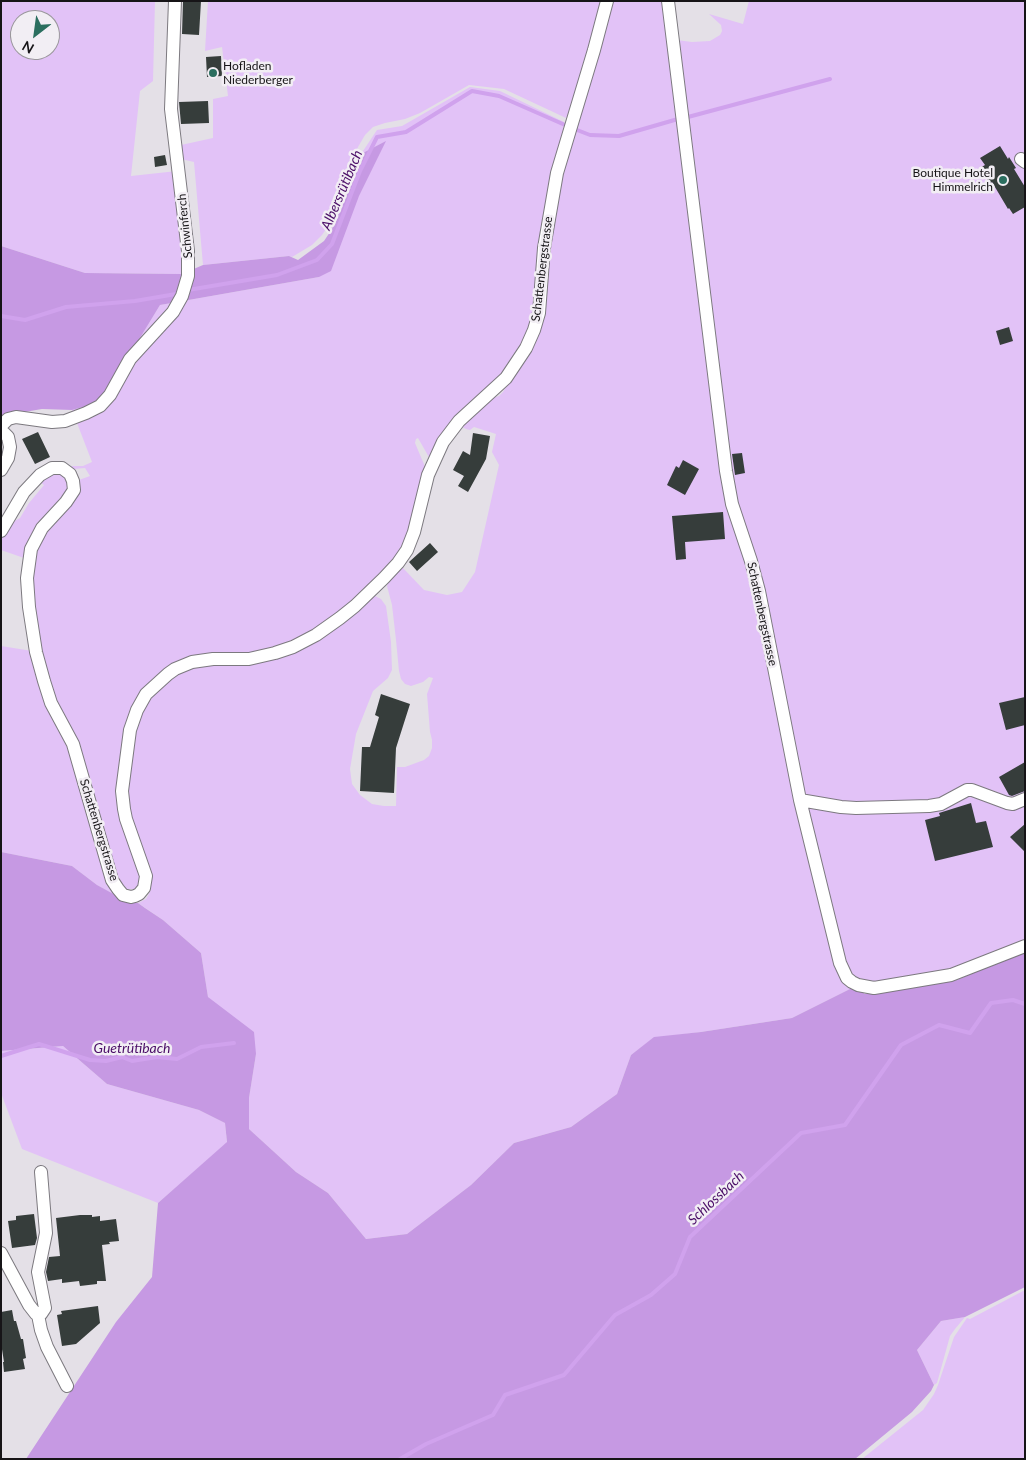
<!DOCTYPE html>
<html>
<head>
<meta charset="utf-8">
<style>
	body { margin:0 }
	#map { position:relative; width:1026px; height:1460px; overflow:hidden; background:#e4e0e7; font-family:Lato,sans-serif }
	canvas { display:block }
	.frame { position:absolute; inset:0; border:2px solid #161417; pointer-events:none }
	.north { position:absolute; left:10px; top:10px; width:50px; height:50px; box-sizing:border-box; background:#f2eef4; border:1px solid #9a979c; border-radius:50%; rotate:210deg; font-size:14px; font-weight:700; line-height:20px; text-align:center; color:#161417 }
	.north::after { content:''; display:block; margin:auto; width:18px; height:22px; background:#2b6e5f; clip-path:polygon(50% 0,100% 100%,50% 72%,0 100%) }
</style>
</head>
<body>
<div id="map">
<canvas width="1026" height="1460"></canvas>
<div class="frame"></div>
<div class="north">N</div>
</div>
<script>
const c = document.querySelector('canvas').getContext('2d');
c.lineJoin = 'round';
function paint(path, color) { c.fillStyle = color; c.fill(path, 'evenodd'); }
const toPath = rows => new Path2D(rows.map(r => 'M' + r).join(''));
function strokePath(path, color, width, dash) { c.strokeStyle = color; c.lineWidth = width; c.lineCap = dash ? 'butt' : 'round'; c.setLineDash(dash || []); c.stroke(path); }
function drawText(font, color, halo, rows, align = 'center') {
  c.font = font + ' Lato,sans-serif'; c.lineWidth = 5; c.setLineDash([]); c.textBaseline = 'middle'; c.strokeStyle = halo; c.fillStyle = color; for (const [text, x, y, turn = 0] of rows) {
    c.save(); c.translate(x, y); c.rotate((+turn || 0) * Math.PI / 180); c.textAlign = isNaN(turn) ? turn : align; if (halo) c.strokeText(text, 0, 0); c.fillText(text, 0, 0); c.restore();
  }
}
paint(toPath([
	[1,1,155,1,153,81,140,91,131,176,177,171,182,274,85,273,1,246],
	[20,20,50,20,50,50,20,50],
	[208,1,604,1,572,109,566,118,504,89,469,85,420,113,405,119,385,123,373,127,365,135,358,147,328,226,322,235,312,245,292,257,289,256,203,265,194,162,181,159,181,145,213,138,213,99,228,96,222,47,205,51],
	[610,1,665,1,669,39,692,42,710,41,720,35,722,31,721,25,709,14,743,24,749,1,1025,1,1025,941,963,967,854,987,792,1018,701,1032,654,1038,631,1055,617,1094,571,1127,514,1143,471,1185,407,1234,366,1239,328,1193,296,1172,249,1129,249,1098,256,1054,208,997,201,953,163,920,138,903,146,899,150,892,151,884,151,876,126,798,132,740,146,701,165,681,192,666,260,661,370,597,375,596,381,599,386,606,391,642,392,670,388,678,373,691,356,734,350,769,352,784,360,795,372,804,384,806,396,806,397,767,405,767,424,760,429,756,432,748,432,740,430,732,427,694,433,678,429,677,423,682,411,686,405,684,401,679,399,671,396,640,392,605,387,586,389,581,402,567,424,590,447,595,462,592,475,572,499,465,492,452,496,434,474,427,470,430,466,429,461,426,487,400,499,396,503,392,522,360,537,332,556,193],
	[470,87,500,91,564,122,535,316,511,365,430,459,418,438,416,439,415,443,426,469,404,546,380,577,317,630,266,652,208,655,144,691,119,787,140,880,139,886,135,889,126,889,121,885,48,686,32,603,33,565,40,538,79,483,79,480,90,476,85,468,74,469,71,466,83,466,92,462,72,410,101,401,160,305,319,277,385,142,361,154,377,130,402,126],
	[60,473,67,477,69,488,24,558,1,550,1,539,11,523,20,518,29,503,44,485,40,482,48,474],
	[1,646,32,651,67,739,116,896,97,885,72,866,1,852],
	[63,1046,107,1084,199,1110,225,1123,227,1143,158,1203,22,1149,1,1093,1,1051],
	[1025,1290,1025,1459,862,1459,923,1410,934,1394,938,1385,954,1337,967,1318,970,1319],
	[965,1317,955,1329,950,1336,937,1383,934,1385,917,1350,941,1321]
]), '#e2c2f7');
paint(toPath([
	[386,141,359,196,331,271,319,277,160,305,101,402,72,410,42,409,1,416,1,246,85,273,182,274,203,265,289,256,298,260,324,241,332,229,352,182,361,154],
	[1,852,72,866,97,885,128,902,138,903,145,908,163,920,201,953,208,997,254,1032,256,1054,249,1098,249,1129,296,1172,328,1193,366,1239,407,1234,471,1185,514,1143,571,1127,617,1094,631,1055,654,1037,701,1032,792,1018,854,987,865,994,924,983,957,980,1025,951,1025,1287,965,1317,941,1321,917,1350,934,1385,931,1391,912,1412,855,1459,26,1459,116,1322,152,1277,158,1203,227,1142,225,1123,199,1110,107,1084,63,1046,1,1051]
]), '#c699e3');
strokePath(toPath([
	[688,117,830,79],
	[577,130,590,135,619,136,678,119],
	[188,290,277,275,317,260,332,244,360,171,377,137,406,132,472,91,499,96,565,125],
	[1,316,25,320,66,307,135,301,176,294],
	[1,1056,39,1044,90,1060,106,1061,122,1057,132,1061,157,1057,177,1059,201,1047,234,1043],
	[400,1459,426,1444,493,1415,505,1395,564,1375,615,1315,651,1295,675,1274,690,1237,801,1133,845,1125,901,1045,939,1025,970,1033,991,1003,1013,1000,1025,1004]
]), '#d0a2ed', 4);
paint(toPath([
	[183,1,201,1,199,35,182,34],
	[221,56,222,76,207,77,206,57],
	[208,101,209,123,181,124,179,102],
	[1000,146,1008,159,1009,157,1016,168,1014,169,1025,187,1025,207,1013,214,1009,208,1008,209,992,182,990,184,980,168,985,165,980,158],
	[165,155,167,165,155,167,154,157],
	[1009,327,1013,341,1000,345,996,331],
	[38,432,50,457,35,464,22,439],
	[473,433,490,436,486,459,468,492,458,486,464,476,453,470,463,451,470,455],
	[742,453,745,473,735,475,732,454],
	[683,460,699,469,685,495,667,485,676,466,679,468],
	[723,512,725,539,685,542,686,559,676,560,672,516],
	[430,543,438,552,417,571,409,562],
	[381,694,410,704,396,748,394,793,360,791,362,747,370,747,379,717,375,715],
	[1025,697,1025,725,1006,730,999,703],
	[1025,762,1025,791,1012,796,1009,795,999,777],
	[971,803,976,823,986,821,993,847,935,861,925,820,940,816,939,813],
	[1025,824,1025,852,1010,837],
	[34,1214,37,1238,35,1245,12,1248,8,1221,16,1220,16,1216],
	[80,1215,92,1215,92,1217,100,1216,100,1221,116,1219,119,1241,109,1242,110,1244,102,1245,106,1281,97,1281,97,1284,80,1286,79,1281,62,1283,62,1279,48,1281,46,1272,49,1257,60,1256,56,1218],
	[98,1306,100,1323,76,1344,62,1346,57,1315,62,1314,61,1311],
	[12,1310,14,1321,16,1321,21,1339,23,1339,26,1358,23,1359,25,1369,4,1372,3,1362,4,1362,1,1343,1,1312]
]), '#363d3b');
const minor = toPath([
	[668,1,726,471,732,504,751,561,759,591,800,800,840,963,847,978,852,982,858,985,874,988,951,975,1025,946],
	[1021,159,1025,162],
	[1,426,8,419,16,417,52,422,65,421,86,413,100,406,110,395,130,359,173,312,182,296,188,276,188,251,171,109,175,1],
	[1,430,8,437,10,447,8,458,1,470],
	[1,531,24,492,40,475,52,468,62,468,70,474,73,481,74,490,66,502,42,528,31,549,27,578,29,607,36,652,44,681,51,703,73,744,112,880,118,889,123,895,131,897,135,896,139,894,144,888,146,876,126,819,124,809,122,791,130,730,137,710,146,694,168,674,175,669,192,662,213,659,249,659,275,653,293,647,316,635,340,618,355,606,384,578,398,563,407,550,414,532,428,475,443,442,459,421,506,378,526,348,534,330,539,313,544,248,557,173,594,50,607,1],
	[800,800,841,807,856,808,929,806,941,804,967,790,972,790,1007,803,1013,804,1025,799],
	[1,1253,29,1305,36,1314,41,1314,45,1308,38,1272,46,1233,41,1172],
	[38,1315,41,1330,47,1347,67,1386]
]);
strokePath(minor, '#7c797f', 14);
strokePath(minor, '#fff', 12);
for (const [x, y, r, color] of [
	[213,73,5,"#2b6e5f"],
	[1003,180,5,"#2b6e5f"]
]) { const dot = new Path2D(); dot.arc(x, y, r, 0, 2 * Math.PI); c.fillStyle = color; c.fill(dot); strokePath(dot, '#f2eef4', 2); }
drawText('12px', '#161417', '#f2eef4', [
	["Hofladen",223,66],
	["Niederberger",223,80],
	["Boutique Hotel",993,173,"right"],
	["Himmelrich",993,187,"right"]
], 'left');
drawText('12px', '#161417', '#f2eef4', [
	["Schwinferch",185,226,-96],
	["Schattenbergstrasse",542,269,-83],
	["Schattenbergstrasse",762,614,78],
	["Schattenbergstrasse",99,830,73]
]);
drawText('italic 14px', '#4a0d67', '#f2eef4', [
	["Albersrütibach",342,190,-67],
	["Guetrütibach",132,1048],
	["Schlossbach",716,1198,-43]
]);
</script>
</body>
</html>
